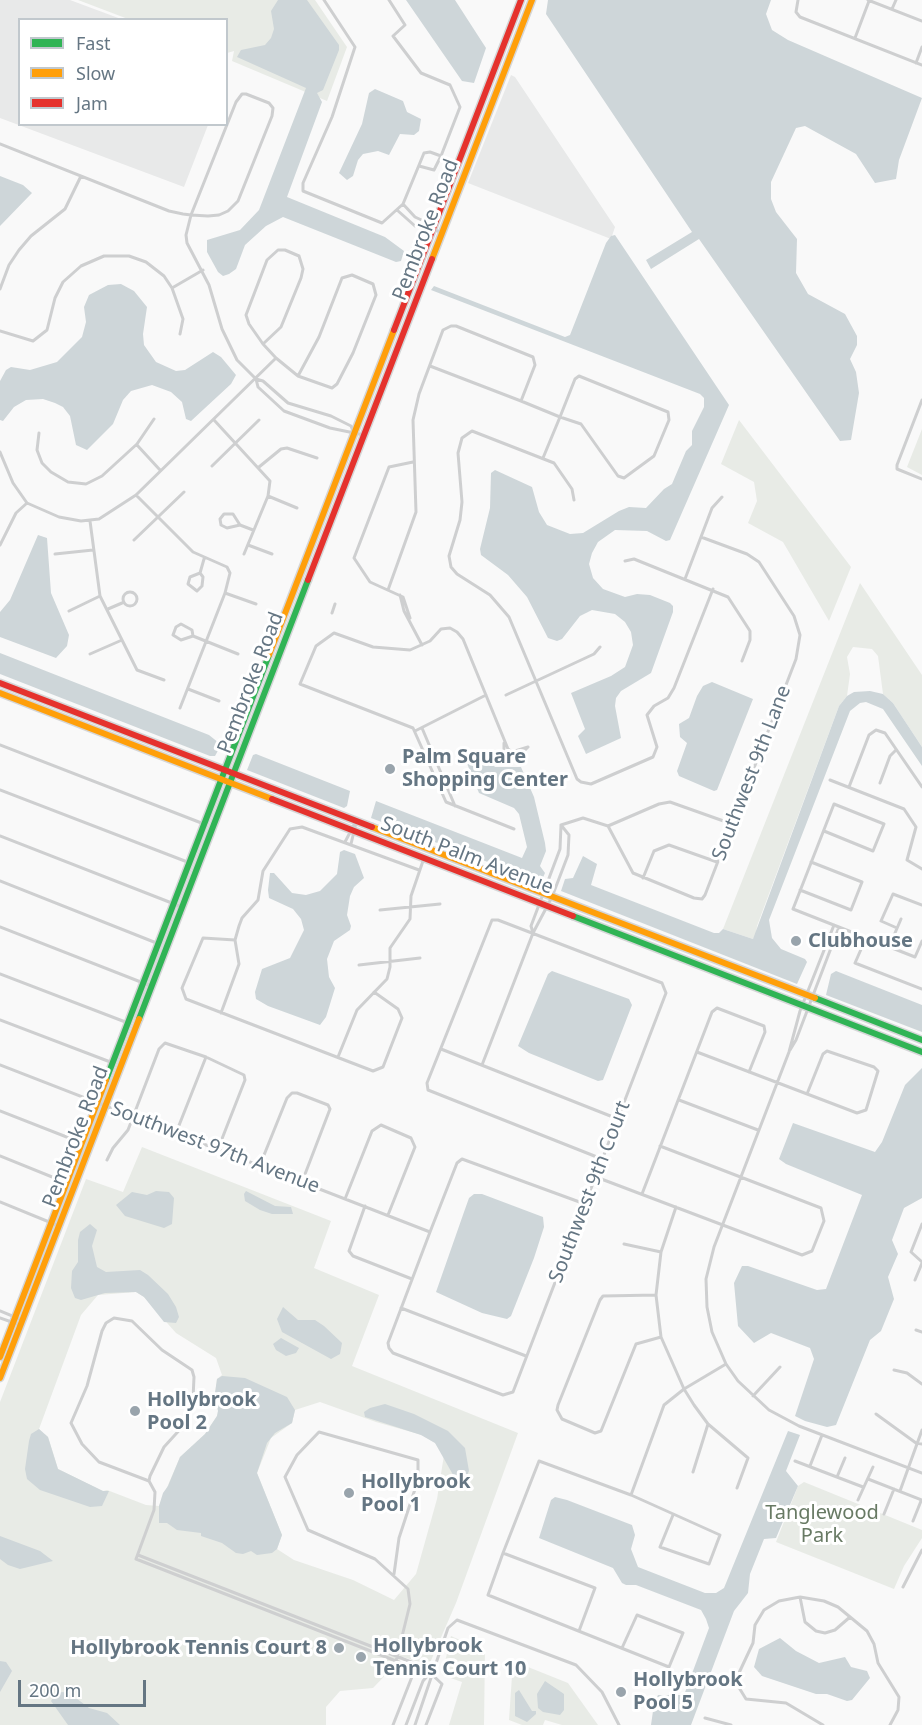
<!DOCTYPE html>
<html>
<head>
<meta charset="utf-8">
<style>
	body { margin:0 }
	#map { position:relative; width:922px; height:1725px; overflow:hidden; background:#f9f9f9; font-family:"Noto Sans",sans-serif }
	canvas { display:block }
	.legend { position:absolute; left:18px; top:18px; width:210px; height:108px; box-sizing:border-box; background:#fff; border:2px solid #c1c8cd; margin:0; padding:8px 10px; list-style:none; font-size:18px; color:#657683 }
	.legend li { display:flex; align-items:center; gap:12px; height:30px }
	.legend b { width:30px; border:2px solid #c1c8cd }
	.scale { position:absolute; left:18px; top:1680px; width:128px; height:27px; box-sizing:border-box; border:3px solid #657683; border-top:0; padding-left:8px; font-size:18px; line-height:21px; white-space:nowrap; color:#657683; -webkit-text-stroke:4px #fff; paint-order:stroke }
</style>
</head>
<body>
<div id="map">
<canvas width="922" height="1725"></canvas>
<ul class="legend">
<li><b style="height:8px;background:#30b455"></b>Fast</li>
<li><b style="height:8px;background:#ff9f0a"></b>Slow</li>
<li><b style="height:8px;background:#e5322d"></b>Jam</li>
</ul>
<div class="scale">200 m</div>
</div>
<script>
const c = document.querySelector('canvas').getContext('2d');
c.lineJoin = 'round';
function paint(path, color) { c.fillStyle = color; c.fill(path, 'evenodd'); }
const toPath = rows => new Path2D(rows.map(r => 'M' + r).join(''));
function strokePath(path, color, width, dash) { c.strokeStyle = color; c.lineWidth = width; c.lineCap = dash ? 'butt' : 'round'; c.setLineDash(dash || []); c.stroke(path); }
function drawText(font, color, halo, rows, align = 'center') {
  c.font = font + ' "Noto Sans",sans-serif'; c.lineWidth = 6; c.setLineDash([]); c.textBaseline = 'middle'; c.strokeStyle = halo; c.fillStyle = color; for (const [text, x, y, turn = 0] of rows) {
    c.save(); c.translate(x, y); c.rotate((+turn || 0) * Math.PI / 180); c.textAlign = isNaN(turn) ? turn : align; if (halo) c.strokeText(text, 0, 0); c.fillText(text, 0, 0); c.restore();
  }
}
paint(toPath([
	[0,0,70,0,121,19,20,20,20,124,208,125,184,187,0,118],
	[511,75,515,77,615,227,611,239,468,183]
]), '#e8e9e9');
paint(toPath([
	[78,0,315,0,347,47,327,101,232,61,234,51,227,53,226,20,128,19],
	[739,420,851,567,829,621,783,542,748,523,757,501,754,482,721,464],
	[922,429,922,475,907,467],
	[860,583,922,675,922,747,893,703,883,694,878,656,872,649,853,647,847,657,850,674,847,696,839,706,757,926,756,935,753,939,723,929],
	[142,1147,331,1221,314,1268,379,1295,352,1366,518,1433,456,1603,429,1665,403,1657,373,1688,340,1691,326,1707,326,1725,0,1725,0,1402,86,1179,123,1192],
	[136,1292,144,1297,176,1333,216,1358,222,1375,217,1379,215,1393,218,1411,217,1416,205,1434,180,1457,159,1506,146,1505,107,1490,103,1491,58,1469,48,1437,39,1429,81,1315,98,1295],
	[320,1402,376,1422,422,1435,435,1443,444,1455,437,1499,416,1574,394,1600,353,1580,294,1560,277,1549,282,1535,257,1473,271,1438,292,1423,295,1410],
	[804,1482,922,1530,922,1538,904,1566,894,1589,776,1542,798,1486],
	[451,1636,485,1651,484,1725,449,1725,462,1682,442,1675],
	[513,1661,568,1683,598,1725,562,1725,545,1720,543,1725,522,1725,509,1720]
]), '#e8ebe6');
paint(toPath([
	[278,0,307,0,339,45,339,50,323,90,317,93,322,102,287,197,385,237,404,251,401,261,396,262,283,217,266,226,245,245,236,269,229,274,223,276,218,272,207,252,207,240,240,230,259,210,306,88,237,57,241,50,265,45,271,38,274,29,271,11],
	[406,0,455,0,486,48,474,83,462,81],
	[548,0,771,0,766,14,772,30,788,40,922,98,899,160,896,179,875,183,856,154,805,126,796,128,771,182,771,199,776,212,797,239,796,273,808,294,845,314,857,336,857,345,850,359,856,372,859,393,851,440,840,441,699,239,651,269,646,260,692,232,546,14],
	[375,89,403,101,407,112,421,119,419,131,414,135,400,134,389,155,378,151,363,154,358,160,353,176,347,180,339,173,362,124,369,93],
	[0,176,23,185,32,193,0,226],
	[615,235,729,405,670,540,666,541,647,531,615,530,598,542,592,553,589,564,593,578,603,589,625,597,637,594,650,595,670,603,673,606,673,612,651,673,621,691,616,698,615,706,621,738,586,754,578,736,585,729,571,693,611,676,625,667,633,645,631,632,625,622,615,614,592,610,580,616,562,639,557,641,548,638,527,597,508,575,481,555,480,549,490,508,491,473,495,470,532,487,539,512,547,525,570,534,583,533,619,511,629,507,646,508,664,489,672,484,686,451,692,445,692,431,704,407,704,398,700,394,431,290,434,286,565,337,570,335,606,243,611,236],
	[121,284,134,291,147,307,143,334,144,345,156,362,176,371,185,370,213,352,221,357,236,375,231,384,191,421,186,419,182,402,171,392,152,385,131,391,123,400,113,424,87,450,76,445,70,416,63,407,55,403,43,399,26,400,14,407,3,421,0,420,0,381,6,370,11,367,30,370,57,362,82,337,86,322,84,307,89,295,108,285],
	[38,535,47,538,51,593,69,635,67,646,56,658,0,637,0,612,10,600],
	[0,653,209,735,219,743,220,747,215,756,210,756,0,674],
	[712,682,753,699,717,790,714,791,679,776,677,771,687,743,680,737,679,724,689,718,697,696,703,686],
	[870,691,883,694,893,703,922,747,922,766,883,709,866,702,860,703,850,711,769,920,772,938,781,949,805,959,807,962,797,984,561,891,565,879,573,878,583,856,597,864,591,885,714,933,719,933,723,929,753,939,839,706,847,696,854,692],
	[477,752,483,754,495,767,521,767,534,797,545,843,546,851,540,866,545,873,541,882,371,818,376,801,522,858,527,847,519,814,514,808,479,793,466,761,468,757],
	[256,754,350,791,347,806,344,808,247,770,253,755],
	[344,850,355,854,364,878,354,887,350,896,347,915,351,926,350,930,334,941,327,959,329,977,335,988,326,1017,320,1025,268,1006,256,999,255,992,262,969,290,958,304,930,301,919,293,909,269,898,268,890,270,873,274,873,292,893,306,895,320,891,337,874,340,852],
	[552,971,629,999,632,1005,603,1080,598,1081,529,1053,518,1046,548,974],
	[836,971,922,1005,922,1032,826,995,831,974],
	[922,1068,922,1198,904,1208,892,1240,898,1254,888,1277,894,1299,881,1331,870,1340,836,1425,827,1427,805,1421,795,1416,814,1359,810,1348,771,1333,754,1343,738,1326,734,1283,742,1266,748,1266,817,1290,826,1289,862,1195,786,1164,779,1159,793,1123,875,1152,882,1142,905,1085],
	[156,1191,169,1192,174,1198,172,1224,164,1228,125,1216,116,1205,132,1192,147,1195],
	[246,1191,275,1206,291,1207,293,1214,272,1214,260,1210,245,1201,244,1194],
	[474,1194,482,1194,543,1217,544,1227,534,1258,511,1316,507,1319,482,1313,436,1292,464,1212,469,1198],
	[90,1224,97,1230,92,1246,97,1267,106,1272,140,1270,148,1275,168,1294,176,1307,179,1317,176,1323,164,1322,144,1297,136,1292,105,1293,81,1300,75,1298,71,1288,72,1271,78,1262,78,1240,80,1232],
	[283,1307,298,1320,315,1320,324,1326,342,1343,340,1354,331,1359,282,1332,277,1319],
	[281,1338,299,1348,296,1353,286,1356,276,1350,273,1344],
	[222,1376,245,1378,287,1397,295,1410,292,1423,275,1433,267,1443,257,1473,282,1535,277,1549,272,1553,257,1555,251,1551,243,1554,236,1553,222,1543,201,1536,201,1533,177,1530,167,1523,159,1523,159,1506,163,1493,168,1486,180,1457,205,1434,217,1416,218,1411,215,1393,217,1379],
	[385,1404,414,1414,448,1431,465,1448,469,1471,464,1482,456,1480,435,1443,421,1435,365,1417,364,1412,370,1408],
	[39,1429,48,1437,58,1469,103,1491,109,1491,102,1506,90,1507,40,1490,27,1479,25,1469,29,1441,31,1434],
	[788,1431,800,1435,786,1471,798,1486,776,1538,764,1539,750,1574,748,1593,734,1611,691,1725,651,1725,654,1704,658,1695,684,1695,709,1628,706,1619,701,1610,636,1585,626,1585,622,1583,613,1568,539,1538,551,1500,555,1497,567,1500,632,1525,635,1535,631,1549,638,1567,705,1593,716,1593,724,1588],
	[0,1536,40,1551,53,1561,20,1569,8,1565,0,1559],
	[780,1638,796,1651,819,1663,845,1657,851,1667,867,1671,870,1678,852,1700,847,1701,827,1694,816,1694,762,1676,754,1667,759,1649],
	[0,1661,6,1662,12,1671,0,1692],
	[545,1681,564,1694,564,1710,560,1715,543,1712,538,1708,537,1694],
	[519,1690,532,1711,536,1711,536,1714,527,1722,515,1716,515,1693],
	[63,1692,76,1698,89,1708,107,1713,120,1725,68,1725,51,1701,56,1693]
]), '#ced6d9');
const fast = toPath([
	[573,916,922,1052],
	[815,998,922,1040],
	[139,1019,308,580],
	[106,1080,269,655]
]);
const slow = toPath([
	[432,259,532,0],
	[269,655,394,330],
	[0,693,272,799],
	[372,827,815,998],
	[0,1357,106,1080],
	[0,1378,139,1019]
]);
const jam = toPath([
	[394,330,521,0],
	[308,580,432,259],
	[0,683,372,827],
	[272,799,573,916]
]);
strokePath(fast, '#d5d6d7', 9);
strokePath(slow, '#d5d6d7', 9);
strokePath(jam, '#d5d6d7', 9);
strokePath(toPath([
	[324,0,355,47,332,117,303,183,303,191,382,223,403,204,424,153,430,152,441,156,460,107,450,85,421,73,393,36,405,25,389,0],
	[798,0,796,12,800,17,922,65],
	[868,0,922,21],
	[892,9,896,0],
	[855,38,869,1],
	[916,63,922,47],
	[0,144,169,211,183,214,191,215,208,216,219,215,228,211,238,201,272,116,273,108,269,103,246,94,242,94,236,102,191,215,186,235,187,243,209,285,222,329,237,360,256,379,263,381,288,403,331,416,351,426,353,431],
	[419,166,434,170,441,156],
	[403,204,415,217,428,223,433,229],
	[397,210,415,226,442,232],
	[172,288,203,270],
	[0,289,9,265,19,250,31,236,65,209,81,176],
	[0,331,33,341,47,330,55,298,63,282,81,266,104,256,129,256,146,262,164,276,172,288,183,319,180,334],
	[276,358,298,376,332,388,337,384,353,353,376,295,373,284,352,275,342,278,319,337,298,376],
	[430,366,521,401,560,417,581,424,618,476,624,478,654,456,669,420,668,412,579,376,575,379,560,417,543,458],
	[256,379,258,387,284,411,330,428,364,435],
	[922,400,897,465,897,469,922,479],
	[214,420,270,481,268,496,244,554],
	[39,433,37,450,42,463,51,472,68,482,86,484,102,476,137,444,154,419],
	[137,445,160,470],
	[0,452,13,483,27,503,59,517,81,521,99,519,136,495,276,358,263,344,249,324,246,315,267,260,278,250,285,250,299,256,303,269,301,278,281,327,263,344],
	[212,466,259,420],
	[259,467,281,449,287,448,317,458],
	[136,495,193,552,227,567,230,573,225,593,180,708],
	[268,496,297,508],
	[574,500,572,489,554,463,472,431,462,438,458,453,462,502,460,520,449,556,451,567,457,574,490,595,509,617,577,779,581,782,591,784,653,757,657,747,647,715,654,706,668,698,674,688,713,589],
	[90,521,100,596,137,670,164,680],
	[240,525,233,514,224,514,220,519,221,525,227,528,240,525,253,530],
	[134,540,184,492],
	[0,545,16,513,27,503],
	[248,545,272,554],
	[55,554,93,550],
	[625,561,634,559,728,597,750,631,750,640,742,661],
	[200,573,190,577,188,584,197,591,202,586,203,577,200,573,204,559],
	[685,579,712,508,722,497],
	[388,590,416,512,413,420,419,394,443,330,451,326,456,326,533,357,535,365,521,401],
	'123 599a7 7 0 1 1 14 0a7 7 0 1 1-14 0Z',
	[225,593,256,604],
	[400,595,404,611,422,645],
	[108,609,122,603],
	[69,611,100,596],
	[332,613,335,604],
	[410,618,403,597,370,582,354,558,389,467,413,462],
	[193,636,181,640,173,635,176,627,181,624,192,630,193,636,238,654],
	[90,654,122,640],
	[188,689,219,701],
	[506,695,594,654,600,647],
	[422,728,455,806],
	[415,731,486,695],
	[504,743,504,751,511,756,523,752,528,747],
	[0,745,204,824],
	[830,780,904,809,916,827,907,860,922,869],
	[880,783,890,756,896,750],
	[849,787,869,735,876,730,885,733,922,787],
	[0,790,190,863],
	[561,825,583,818,608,826,633,873,694,898,702,899,705,895,796,659,800,635,794,616,759,562,747,554,701,537],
	[608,826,659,804,670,802,732,824],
	[514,829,446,802,413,728,300,684,316,646,334,633,373,647,410,650,430,641,441,629,450,628,457,632,463,639,508,749,512,752,528,747],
	[824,831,873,851,884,824,834,804,793,909,915,957,922,941],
	[0,836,182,907],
	[345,842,356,821],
	[351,844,356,823],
	[643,878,654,851,669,845,717,862],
	[0,881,159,944],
	[800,890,851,910,862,882,811,862],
	[380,910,440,904],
	[834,925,800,1011,789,1052,714,1247,706,1279,707,1307,712,1332,726,1364,738,1381,769,1410,799,1426,922,1473],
	[0,927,151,986],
	[897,928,881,921,893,894,922,905],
	[533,933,531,926,560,849,561,825],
	[866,938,855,963,922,989],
	[235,940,203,938,182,988,186,999,373,1071,383,1067,402,1018,398,1009,374,992],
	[889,947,901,919],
	[359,965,420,958],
	[0,974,128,1023],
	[221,1013,239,964,235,940,239,926,242,918,258,900,263,871,290,829,302,827,419,870],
	[0,1020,113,1063],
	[441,1049,618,1119],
	[790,1050,796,1040,839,927],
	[697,1052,857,1113,866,1110,878,1071,874,1067,827,1051,823,1054,807,1094],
	[338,1057,357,1010,387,979,390,967,390,948,410,919,411,896,424,858],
	[0,1065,430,1232],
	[482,1065,533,933,552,897,568,855,569,835,561,825],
	[679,1100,758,1130],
	[0,1111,82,1143],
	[176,1133,206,1057],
	[0,1156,67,1183],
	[107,1160,113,1148,128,1130,159,1049,165,1043,206,1057,244,1075,245,1080,218,1149],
	[260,1165,287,1098,292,1093,297,1093,328,1105,330,1109,302,1182],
	[596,1177,802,1255,812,1251,824,1221,821,1208,660,1146],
	[642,1194,712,1012,717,1008,764,1026,765,1032,749,1072],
	[345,1199,372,1131,381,1125,411,1138,415,1147,388,1215],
	[0,1202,59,1226],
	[585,1204,462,1159,457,1163,430,1232,388,1343,389,1348,393,1353,503,1395,513,1392,666,993,662,983,498,920,492,920,427,1083,428,1090,602,1159],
	[365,1206,349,1251,353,1256,412,1279],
	[676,1207,661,1252,656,1295,661,1337,684,1389,694,1405,708,1424,748,1458,737,1488],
	[922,1224,911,1252,922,1262],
	[624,1244,661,1252],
	[915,1280,922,1263],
	[656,1295,603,1296,600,1300,558,1405,557,1410,562,1419,595,1433,601,1431,636,1344,661,1337],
	[401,1308,526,1356],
	[0,1311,22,1320],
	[0,1318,20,1325],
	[916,1330,922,1332],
	[894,1370,907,1373,922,1384],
	[753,1396,780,1367],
	[876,1414,916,1443,922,1444],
	[795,1461,863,1487],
	[810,1466,822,1435],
	[693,1472,708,1424],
	[837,1477,845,1458],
	[868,1479,922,1500],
	[149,1481,99,1462,82,1444,71,1423,87,1386,102,1331,106,1323,114,1318,132,1321,162,1350,192,1370,194,1377,193,1399,184,1425,164,1447,150,1476,149,1481,155,1492,154,1510,136,1559,419,1670,431,1672],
	[900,1491,922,1430],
	[631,1495,664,1405,684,1389,726,1364],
	[858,1500,873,1467],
	[884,1514,894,1489],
	[913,1521,921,1501],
	[503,1553,595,1588,579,1631],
	[138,1555,424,1667,442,1684,426,1725],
	[394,1574,399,1538,418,1480,418,1460,319,1432,297,1455,285,1477,308,1530,375,1559,408,1589,410,1604,396,1661],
	[903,1587,922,1550],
	[800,1597,805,1622,816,1631,825,1633,835,1630,850,1617],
	[622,1648,637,1615,683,1633,669,1667,488,1595,503,1553,539,1461,631,1495,720,1535,709,1564,660,1547,673,1515],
	[705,1718,731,1725],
	[393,1725,417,1664],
	[406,1725,423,1681,430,1673],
	[415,1725,448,1628,457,1620,576,1665,602,1692,619,1725],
	[823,1725,786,1703,746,1699,738,1686,738,1675,753,1643,755,1625,764,1610,779,1601,800,1597,824,1601,838,1607,867,1631,874,1644,878,1663,899,1697,898,1710,890,1725]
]), '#cecfd0', 3);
strokePath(fast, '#30b455', 6);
strokePath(slow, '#ff9f0a', 6);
strokePath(jam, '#e5322d', 6);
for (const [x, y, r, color] of [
	[390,769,6,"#99a4ac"],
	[796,941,6,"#99a4ac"],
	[135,1411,6,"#99a4ac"],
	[349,1493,6,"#99a4ac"],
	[339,1648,6,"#99a4ac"],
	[361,1657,6,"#99a4ac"],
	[621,1692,6,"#99a4ac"]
]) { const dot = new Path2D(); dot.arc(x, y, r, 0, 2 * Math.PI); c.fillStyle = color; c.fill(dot); strokePath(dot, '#fff', 2); }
drawText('20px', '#657683', '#fff', [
	["Pembroke Road",426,230,-69],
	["Pembroke Road",251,683,-69],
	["Southwest 9th Lane",752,773,-69],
	["South Palm Avenue",467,856,21],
	["Pembroke Road",76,1137,-69],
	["Southwest 97th Avenue",215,1148,21],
	["Southwest 9th Court",590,1192,-69]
]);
drawText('bold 20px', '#657683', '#fff', [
	["Palm Square",402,757],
	["Shopping Center",402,780],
	["Clubhouse",808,941],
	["Hollybrook",147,1400],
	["Pool 2",147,1423],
	["Hollybrook",361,1482],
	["Pool 1",361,1505],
	["Hollybrook",373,1646],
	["Tennis Court 10",373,1669],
	["Hollybrook Tennis Court 8",327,1648,"right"],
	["Hollybrook",633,1680],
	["Pool 5",633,1703]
], 'left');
drawText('20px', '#687a64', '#fff', [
	["Tanglewood",822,1513],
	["Park",822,1536]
]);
</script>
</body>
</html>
